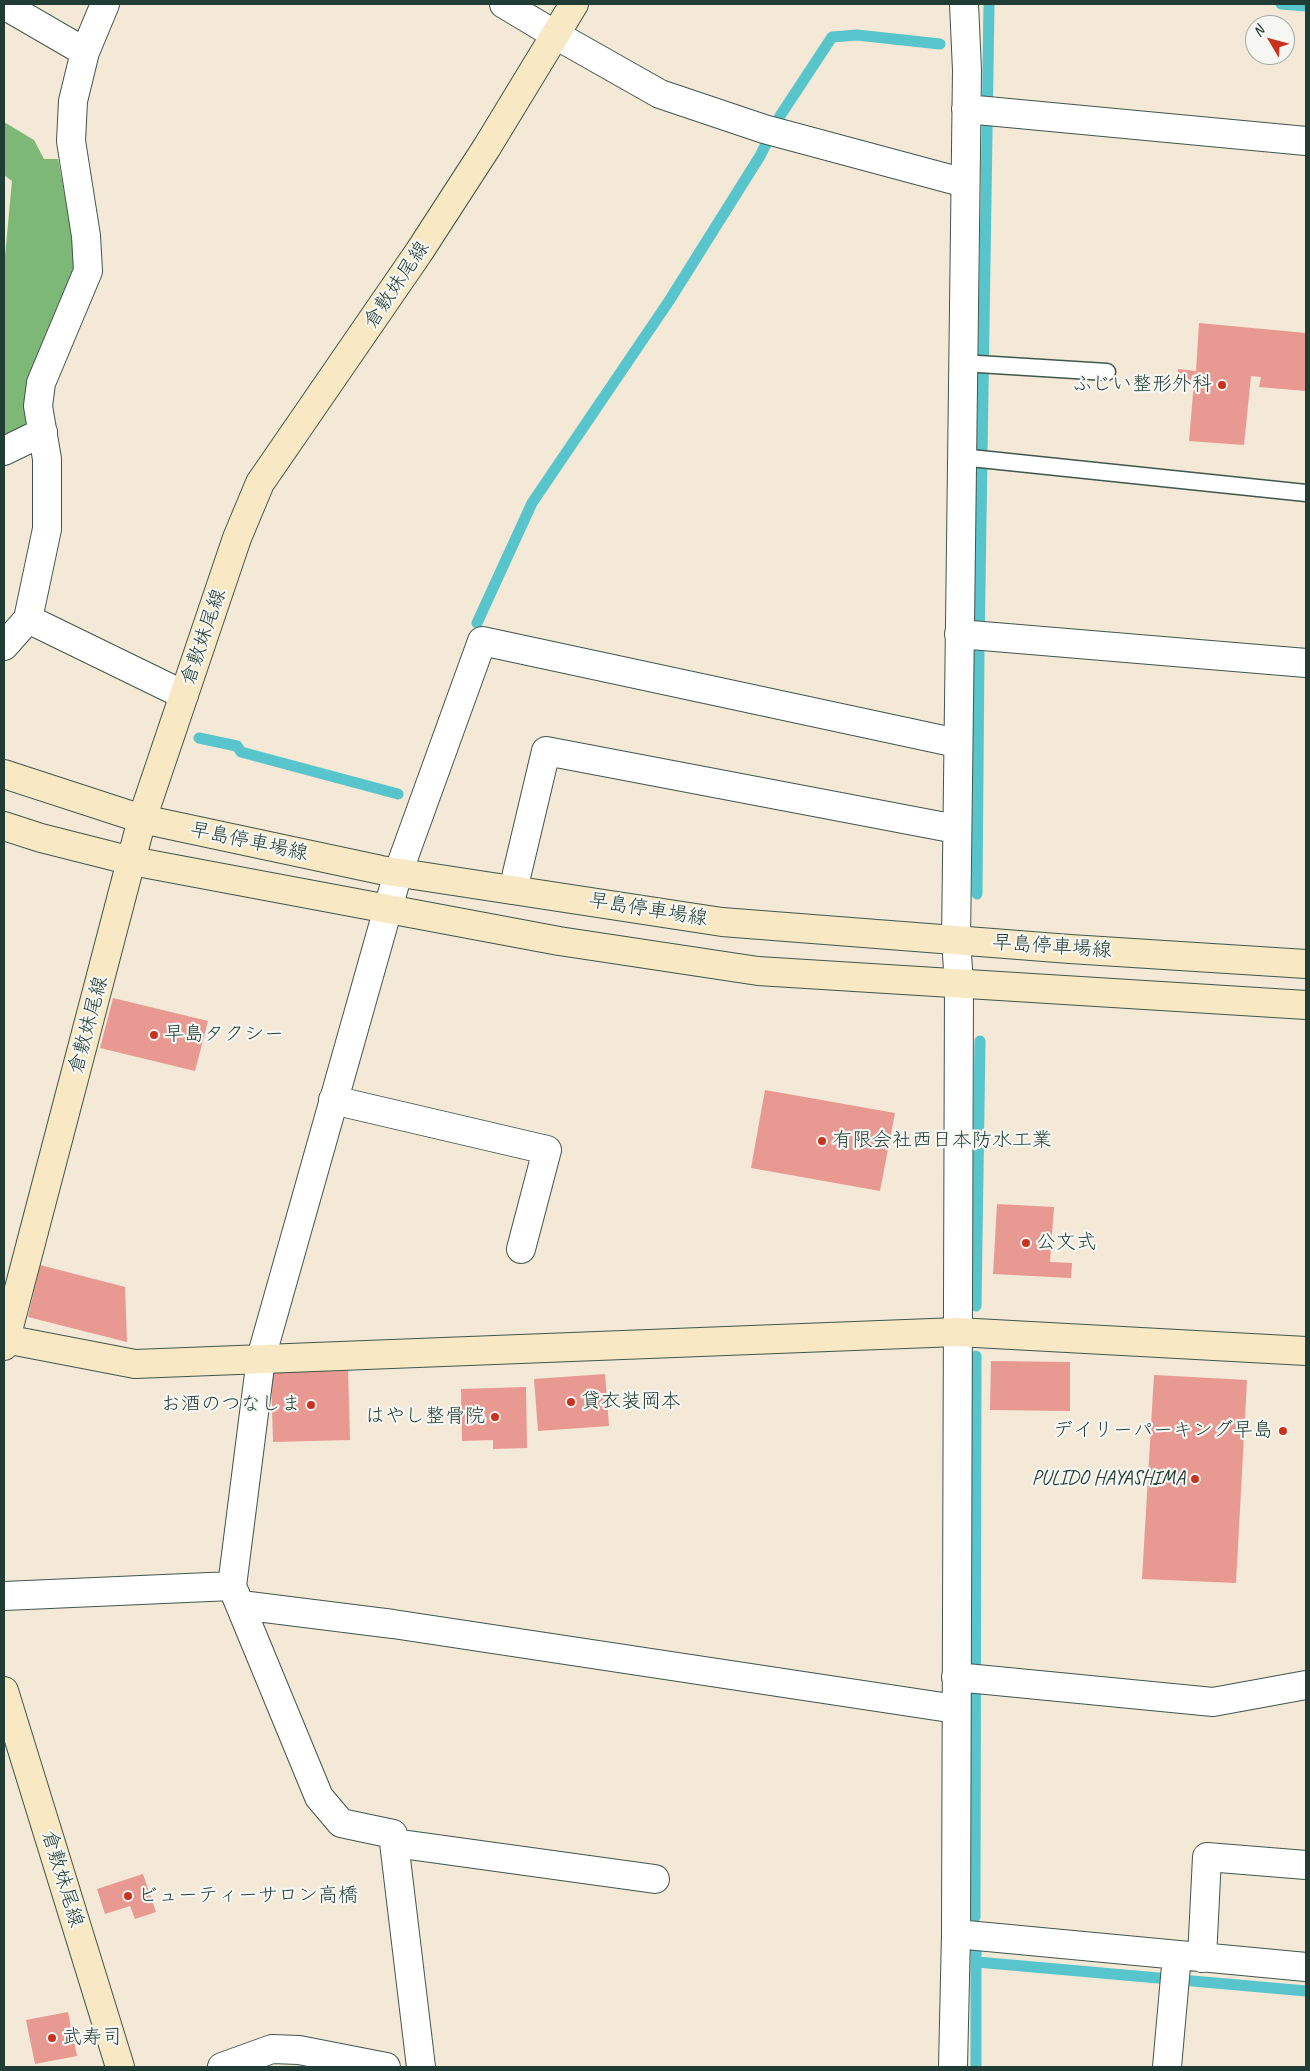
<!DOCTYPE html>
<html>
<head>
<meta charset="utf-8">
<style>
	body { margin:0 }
	#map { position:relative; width:1310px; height:2071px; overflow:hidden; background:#f4e8d6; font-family:Caveat,sans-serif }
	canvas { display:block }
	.frame { position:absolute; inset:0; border:5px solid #1f3d34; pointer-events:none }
	.north { position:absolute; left:1245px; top:15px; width:50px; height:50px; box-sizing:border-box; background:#f6f6f2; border:1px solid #a0aca6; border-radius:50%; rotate:307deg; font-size:14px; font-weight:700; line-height:20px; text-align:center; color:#1f3d34 }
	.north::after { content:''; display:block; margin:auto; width:18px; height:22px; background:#c8321e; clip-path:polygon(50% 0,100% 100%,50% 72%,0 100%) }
</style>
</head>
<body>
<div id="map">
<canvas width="1310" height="2071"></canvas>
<div class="frame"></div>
<div class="north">N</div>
</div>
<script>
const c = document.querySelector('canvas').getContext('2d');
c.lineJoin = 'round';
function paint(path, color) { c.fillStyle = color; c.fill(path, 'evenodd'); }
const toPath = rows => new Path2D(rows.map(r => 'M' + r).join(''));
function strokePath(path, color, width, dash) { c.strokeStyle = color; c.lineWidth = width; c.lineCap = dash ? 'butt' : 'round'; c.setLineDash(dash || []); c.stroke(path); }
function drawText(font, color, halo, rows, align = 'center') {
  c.font = font + ' Caveat,"Klee One",sans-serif'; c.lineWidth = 4.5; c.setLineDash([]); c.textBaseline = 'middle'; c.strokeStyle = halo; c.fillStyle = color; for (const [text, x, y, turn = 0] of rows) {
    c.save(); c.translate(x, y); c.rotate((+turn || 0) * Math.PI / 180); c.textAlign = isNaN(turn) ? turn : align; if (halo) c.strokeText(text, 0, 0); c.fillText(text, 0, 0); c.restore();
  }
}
paint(toPath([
	[4,122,34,140,44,159,58,159,72,234,76,273,45,335,29,390,27,424,19,431,4,437,4,267,12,181,4,175]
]), '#7eb877');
strokePath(toPath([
	[1281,4,1306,6],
	[477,623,532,503,669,301,760,156,780,116,832,37,857,35,940,44],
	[199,738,237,746,241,752,398,794],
	[977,894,979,650,989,4],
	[976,1306,980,1041],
	[975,1917,976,1356],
	[977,1962,1306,1991],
	[976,2067,976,1951]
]), '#58c5cc', 11);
paint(toPath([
	[1199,323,1306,333,1306,391,1259,387,1261,377,1251,376,1244,445,1189,441,1194,382,1178,381,1178,369,1196,371],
	[113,998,208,1021,195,1071,100,1048],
	[765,1090,895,1113,880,1191,751,1168],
	[997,1204,1054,1207,1050,1262,1072,1263,1071,1278,993,1274],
	[40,1265,125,1287,127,1342,28,1317],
	[991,1361,1070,1362,1070,1411,990,1410],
	[348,1367,350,1440,273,1442,271,1370],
	[605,1374,609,1426,538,1431,534,1379],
	[1154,1375,1247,1380,1236,1583,1142,1579],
	[526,1387,527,1448,493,1449,493,1440,462,1441,461,1389],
	[143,1874,156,1912,135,1919,130,1906,105,1914,97,1889],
	[68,2012,77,2056,35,2064,26,2020]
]), '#e89992');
const lane = toPath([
	[962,363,1107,372],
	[961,457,1306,493]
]);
const street = toPath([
	[504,4,554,34,660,94,764,129,965,183],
	[4,5,85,52],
	[966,109,1306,141],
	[4,451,43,432],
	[28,619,184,695],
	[959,634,1306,663],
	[4,646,28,619,47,529,47,459,38,406,41,383,88,271,86,236,71,141,73,101,85,52,105,4],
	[513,890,546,751,956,829],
	[333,1100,547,1150,521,1249],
	[4,1596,232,1586],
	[241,1605,393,1624,956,1709],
	[956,1677,1213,1702,1306,1685],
	[394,1843,655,1879],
	[956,1934,1306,1967],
	[1202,1958,1207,1857,1306,1865],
	[222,2067,272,2049,299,2050,386,2067],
	[421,2067,393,1834,341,1823,319,1797,232,1586,261,1358,398,873,482,641,957,743],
	[953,2067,956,1934,959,984,956,940,967,70,964,4],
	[1167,2067,1177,1955]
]);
const secondary = toPath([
	[4,774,142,819,381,870,722,922,1070,949,1306,964],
	[4,826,41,838,132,861,559,941,758,971,1306,1005],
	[5,1339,135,1364,957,1332,1306,1351],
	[4,1346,142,819,237,538,260,483,419,252,487,147,574,4],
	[4,1691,120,2067]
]);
strokePath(lane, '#3f574c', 19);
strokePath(street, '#3f574c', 30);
strokePath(secondary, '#3f574c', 30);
strokePath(lane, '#fff', 16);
strokePath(street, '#fff', 28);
strokePath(secondary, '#f8e8c3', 28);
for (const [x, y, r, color] of [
	[1222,385,5,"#c8321e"],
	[154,1035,5,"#c8321e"],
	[822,1141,5,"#c8321e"],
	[1026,1243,5,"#c8321e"],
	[571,1402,5,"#c8321e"],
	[311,1405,5,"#c8321e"],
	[495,1417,5,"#c8321e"],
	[1283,1431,5,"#c8321e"],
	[1195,1479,5,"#c8321e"],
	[128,1896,5,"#c8321e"],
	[52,2038,5,"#c8321e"]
]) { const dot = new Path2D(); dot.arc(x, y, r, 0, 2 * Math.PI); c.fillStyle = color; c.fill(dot); strokePath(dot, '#f6f6f2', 2); }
drawText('20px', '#1f3d34', '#f6f6f2', [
	["倉敷妹尾線",397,285,-56],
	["倉敷妹尾線",204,637,-71],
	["早島停車場線",249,842,12],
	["早島停車場線",648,910,9],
	["早島停車場線",1052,947,4],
	["倉敷妹尾線",89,1025,-75],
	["倉敷妹尾線",62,1879,73]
]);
drawText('20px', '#1f3d34', '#f6f6f2', [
	["ふじい整形外科",1212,385,"right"],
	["早島タクシー",164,1035],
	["有限会社西日本防水工業",832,1141],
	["公文式",1036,1243],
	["貸衣装岡本",581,1402],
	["お酒のつなしま",301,1405,"right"],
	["はやし整骨院",485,1417,"right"],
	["デイリーパーキング早島",1273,1431,"right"],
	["PULIDO HAYASHIMA",1185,1479,"right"],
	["ビューティーサロン高橋",138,1896],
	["武寿司",62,2038]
], 'left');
</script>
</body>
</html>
